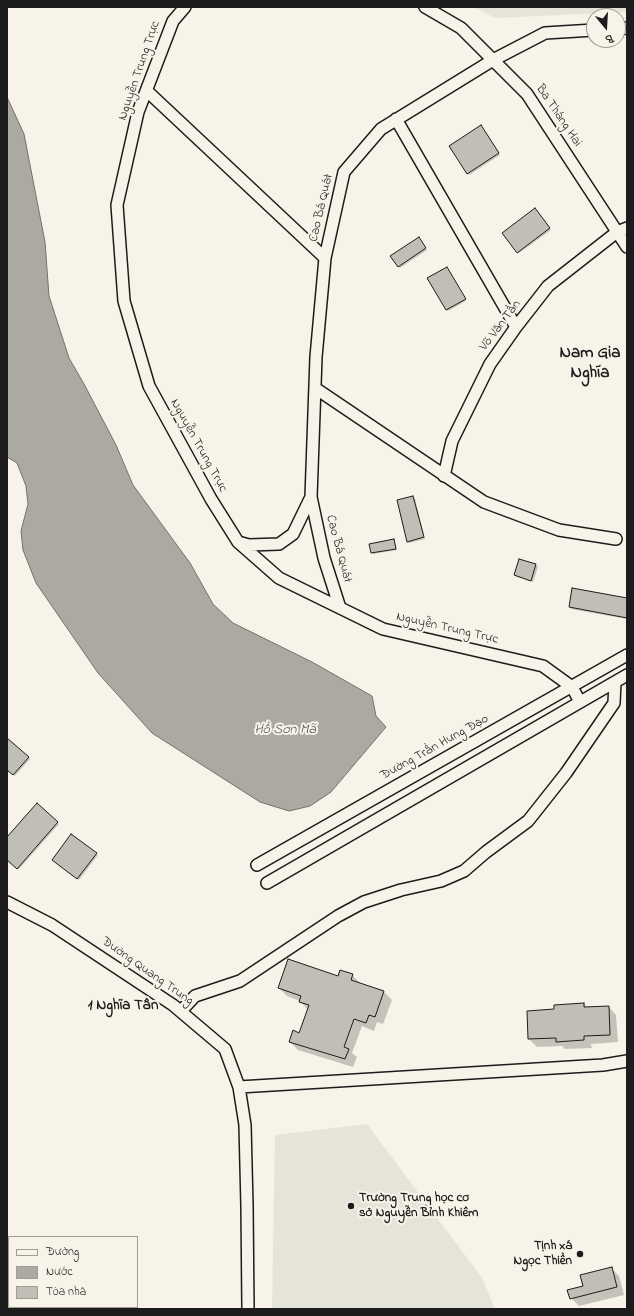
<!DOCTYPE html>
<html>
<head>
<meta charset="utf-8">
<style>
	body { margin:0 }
	#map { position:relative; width:634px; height:1316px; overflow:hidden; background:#f7f3e8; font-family:"Indie Flower",sans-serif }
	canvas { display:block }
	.frame { position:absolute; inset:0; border:8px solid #1c1c1c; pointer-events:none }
	.legend { position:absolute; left:8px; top:1236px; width:130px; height:72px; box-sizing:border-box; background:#f7f3e8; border:1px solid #9f9d96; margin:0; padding:5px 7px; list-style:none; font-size:12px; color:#1c1c1c }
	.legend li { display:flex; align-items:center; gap:8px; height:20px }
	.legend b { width:20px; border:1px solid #9f9d96 }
	.north { position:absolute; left:586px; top:8px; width:40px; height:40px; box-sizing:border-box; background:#f7f3e8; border:1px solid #9f9d96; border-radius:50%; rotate:162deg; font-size:11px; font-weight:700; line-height:16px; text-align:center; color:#1c1c1c }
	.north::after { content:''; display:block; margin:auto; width:14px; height:18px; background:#1c1c1c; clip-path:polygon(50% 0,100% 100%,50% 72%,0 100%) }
</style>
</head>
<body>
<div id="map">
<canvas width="634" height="1316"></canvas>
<div class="frame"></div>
<ul class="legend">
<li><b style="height:5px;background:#f7f3e8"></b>Đường</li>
<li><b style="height:11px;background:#aca9a2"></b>Nước</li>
<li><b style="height:11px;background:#c0beb5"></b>Tòa nhà</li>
</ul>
<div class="north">B</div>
</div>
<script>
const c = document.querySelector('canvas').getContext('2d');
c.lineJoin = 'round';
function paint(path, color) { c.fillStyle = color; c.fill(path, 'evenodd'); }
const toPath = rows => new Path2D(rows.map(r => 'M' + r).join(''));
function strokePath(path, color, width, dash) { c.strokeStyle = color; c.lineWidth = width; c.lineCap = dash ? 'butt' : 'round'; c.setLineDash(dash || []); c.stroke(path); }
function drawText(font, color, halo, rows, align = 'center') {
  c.font = font + ' "Indie Flower",sans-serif'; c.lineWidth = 4; c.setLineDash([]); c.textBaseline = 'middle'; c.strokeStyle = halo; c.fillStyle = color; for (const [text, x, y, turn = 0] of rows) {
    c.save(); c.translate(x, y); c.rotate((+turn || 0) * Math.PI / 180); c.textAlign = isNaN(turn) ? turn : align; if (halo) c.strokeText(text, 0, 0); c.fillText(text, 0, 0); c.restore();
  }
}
paint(toPath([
	[473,7,627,7,627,12,495,18],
	[367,1124,482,1278,495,1309,272,1309,275,1135]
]), '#e6e3d9');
const water = toPath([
	[7,97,24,134,45,242,49,296,69,358,84,384,116,445,133,485,190,563,213,604,233,623,312,662,372,696,376,716,386,727,331,792,310,806,289,811,260,802,152,733,98,673,36,583,23,550,21,531,28,504,26,486,17,463,7,457,7,97]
]);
paint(water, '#aca9a2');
strokePath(water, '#72716c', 1);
paint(toPath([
	[483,128,500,155,469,175,467,173],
	[536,211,551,230,519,253,518,252],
	[420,240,427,250,400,268,392,256],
	[448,269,466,301,448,311,446,310],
	[413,497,415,498,425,539,409,543,408,541],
	[394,541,395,542,397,550,373,554,372,553],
	[520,560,536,565,538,567,533,582,517,577,515,575],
	[573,589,627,599,627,619,571,609,570,607],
	[7,739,30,759,15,776,7,769],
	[37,805,59,824,19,869,7,859,7,839],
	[96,854,98,855,79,880,55,862],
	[352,975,360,983,360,984,384,992,392,1000,383,1024,377,1022,374,1031,362,1026,352,1053,357,1057,353,1067,298,1050,290,1042,300,1034,308,1010,300,1001,287,996,279,988],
	[584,1004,587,1008,609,1007,616,1015,618,1042,591,1044,592,1048,565,1049,562,1046,537,1047,529,1039,555,1010],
	[611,1268,619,1276,624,1295,579,1306,571,1298,584,1286]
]), '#0003');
const building = toPath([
	[481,125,499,153,467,174,449,146,481,125],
	[535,208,550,228,517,253,502,233,535,208],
	[419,237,426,248,398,267,390,256,419,237],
	[447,267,466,299,446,310,427,278,447,267],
	[413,496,424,537,407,542,397,500,413,496],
	[394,539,396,549,371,553,369,544,394,539],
	[519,559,536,564,531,581,514,575,519,559],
	[572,588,627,598,627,618,569,607,572,588],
	[7,738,29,757,13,775,7,770,7,738],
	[37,803,58,822,17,869,7,860,7,837,37,803],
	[71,834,97,853,77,879,52,860,71,834],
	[288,959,338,976,340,970,353,974,351,980,384,991,375,1017,369,1015,366,1023,354,1019,344,1047,349,1049,345,1059,289,1042,293,1030,299,1033,309,1005,299,1002,301,996,278,988,288,959],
	[584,1003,584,1007,609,1006,610,1035,584,1036,584,1040,556,1042,556,1038,528,1039,527,1011,554,1009,554,1005,584,1003],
	[612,1267,617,1287,570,1299,567,1290,583,1286,580,1275,612,1267]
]);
paint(building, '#c0beb5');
strokePath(building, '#1c1c1c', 1);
const minor = toPath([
	[185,7,173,21,138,112,117,205,124,301,149,386,211,499,238,542,279,578,383,629,543,666,572,687,580,702],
	[425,7,461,28,527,94,627,247],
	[618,29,627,28],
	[147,91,325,258],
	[396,119,516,327],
	[315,388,484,502,559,530,616,539],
	[444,476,452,441,490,364,516,327,548,286,617,232,627,228],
	[238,542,249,545,279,544,293,534,311,497],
	[340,608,324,558,311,497,316,357,325,258,344,172,381,129,493,60,545,33,594,30],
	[257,865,627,655],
	[267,883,627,675],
	[7,902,52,925,173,1005,225,1049,239,1087,245,1125,247,1206,248,1309],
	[181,1011,195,996,240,981,338,916,364,902,401,890,441,881,464,871,486,852,528,821,566,773,614,703,615,682],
	[239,1087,603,1065,627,1061]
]);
strokePath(minor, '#1c1c1c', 14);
strokePath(minor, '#f7f3e8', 11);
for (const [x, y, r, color] of [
	[351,1206,4,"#1c1c1c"],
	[580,1254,4,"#1c1c1c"]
]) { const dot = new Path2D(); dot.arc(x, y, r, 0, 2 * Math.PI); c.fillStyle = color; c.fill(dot); strokePath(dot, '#f7f3e8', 1.5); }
drawText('13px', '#1c1c1c', '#f7f3e8', [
	["Nguyễn Trung Trực",140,71,-71],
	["Ba Tháng Hai",558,116,56],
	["Cao Bá Quát",322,208,-77],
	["Võ Văn Tần",501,326,-53],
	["Nguyễn Trung Trực",198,446,61],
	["Cao Bá Quát",338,549,75],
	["Nguyễn Trung Trực",447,629,13],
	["Đường Trần Hưng Đạo",435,748,-29],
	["Đường Quang Trung",147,972,35]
]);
drawText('bold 13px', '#1c1c1c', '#f7f3e8', [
	["Trường Trung học cơ",359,1199],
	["sở Nguyễn Bỉnh Khiêm",359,1214],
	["Tịnh xá",572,1247,"right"],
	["Ngọc Thiền",572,1262,"right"]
], 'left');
drawText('italic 14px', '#565452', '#f7f3e8', [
	["Hồ Sơn Mã",285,731]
]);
drawText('bold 15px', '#1c1c1c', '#f7f3e8', [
	["1 Nghĩa Tân",123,1007]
]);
drawText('bold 17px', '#1c1c1c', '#f7f3e8', [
	["Nam Gia",590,354],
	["Nghĩa",590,374]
]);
</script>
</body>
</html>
